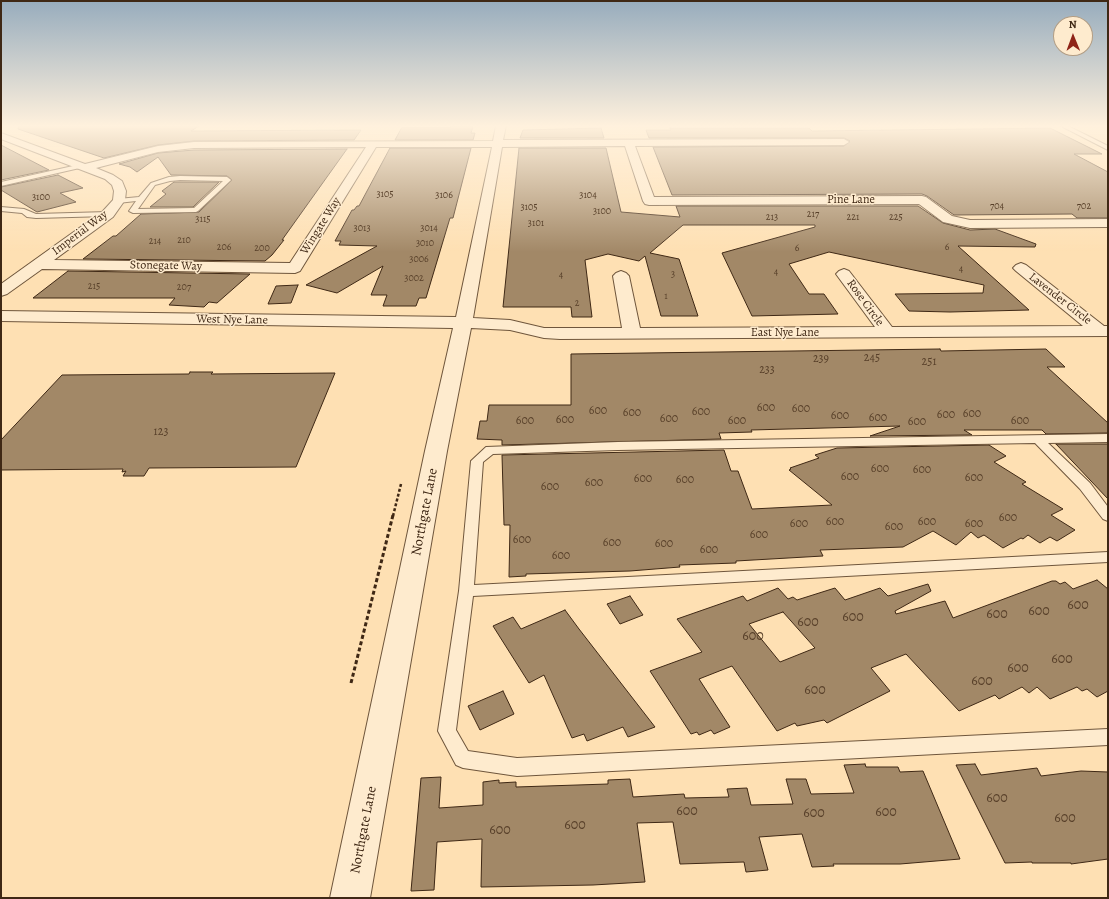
<!DOCTYPE html>
<html>
<head>
<meta charset="utf-8">
<style>
	body { margin:0 }
	#map { position:relative; width:1109px; height:899px; overflow:hidden; background:#fee0b3; font-family:Alegreya,serif }
	canvas { display:block }
	.frame { position:absolute; inset:0; border:2px solid #3f2815; pointer-events:none }
	.north { position:absolute; left:1053px; top:16px; width:40px; height:40px; box-sizing:border-box; background:#feebce; border:1px solid #b29d84; border-radius:50%; rotate:359deg; font-size:11px; font-weight:700; line-height:16px; text-align:center; color:#3f2815 }
	.north::after { content:''; display:block; margin:auto; width:14px; height:18px; background:#8f2418; clip-path:polygon(50% 0,100% 100%,50% 72%,0 100%) }
</style>
</head>
<body>
<div id="map">
<canvas width="1109" height="899"></canvas>
<div class="frame"></div>
<div class="north">N</div>
</div>
<script>
const c = document.querySelector('canvas').getContext('2d');
c.lineJoin = 'round';
function paint(path, color) { c.fillStyle = color; c.fill(path, 'evenodd'); }
const toPath = rows => new Path2D(rows.map(r => 'M' + r).join(''));
function strokePath(path, color, width, dash) { c.strokeStyle = color; c.lineWidth = width; c.lineCap = dash ? 'butt' : 'round'; c.setLineDash(dash || []); c.stroke(path); }
function drawText(font, color, halo, rows, align = 'center') {
  c.font = font + ' Alegreya,serif'; c.lineWidth = 3; c.setLineDash([]); c.textBaseline = 'middle'; c.strokeStyle = halo; c.fillStyle = color; for (const [text, x, y, turn = 0] of rows) {
    c.save(); c.translate(x, y); c.rotate((+turn || 0) * Math.PI / 180); c.textAlign = isNaN(turn) ? turn : align; if (halo) c.strokeText(text, 0, 0); c.fillText(text, 0, 0); c.restore();
  }
}
const building = toPath([
	[19,126,199,126,191,131,361,130,354,140,194,141,158,145,104,158,18,129,19,126],
	[451,126,473,126,471,133,475,133,473,140,395,140,402,127,451,127,451,126],
	[601,128,604,138,520,138,523,130,601,128],
	[670,128,809,128,812,131,1050,128,1102,154,1074,154,1108,172,1108,218,1077,218,1072,214,954,215,927,196,922,194,672,195,653,147,844,146,850,141,844,138,649,138,646,130,671,130,670,128],
	[1,145,49,170,1,180,1,145],
	[390,148,471,148,453,218,450,218,426,298,419,298,416,306,383,306,387,295,371,295,383,266,337,293,306,285,377,246,339,245,341,241,335,241,352,210,354,210,357,206,359,206,390,148],
	[519,148,606,148,621,212,680,217,676,206,918,206,943,223,970,230,995,229,1036,244,1035,247,958,246,1029,310,950,312,909,311,895,294,983,293,984,285,829,252,789,264,809,294,824,294,838,314,752,316,722,253,815,227,815,225,683,225,650,253,679,259,698,316,661,316,645,256,639,261,608,254,585,260,592,317,572,317,571,307,503,307,519,148],
	[347,149,282,240,284,240,272,255,265,261,83,259,113,236,116,236,141,214,199,212,232,180,227,176,171,175,158,157,137,172,130,167,119,164,158,153,194,150,347,149],
	[58,175,83,188,60,193,76,202,37,212,1,190,1,187,58,175],
	[174,182,219,182,193,207,150,207,166,194,162,191,174,182],
	[68,271,250,274,217,303,209,302,204,307,169,305,175,298,33,298,68,271],
	[298,285,291,303,268,304,276,286,298,285],
	[940,349,941,351,1046,349,1065,367,1047,367,1108,423,1108,433,1046,434,1042,430,964,430,972,435,870,436,900,426,751,430,752,432,719,433,721,439,502,445,502,440,477,439,480,421,487,421,489,405,571,405,571,354,940,349],
	[190,372,213,372,211,374,335,373,296,467,149,468,144,476,123,476,126,471,122,472,123,469,1,470,1,440,62,375,189,374,190,372],
	[1056,444,1108,444,1108,499,1056,444],
	[989,445,1006,456,994,462,1026,482,1022,484,1063,509,1051,515,1075,530,1057,541,1050,537,1040,543,1028,535,1023,539,1021,538,1003,548,984,535,978,538,971,532,956,545,933,531,903,547,820,550,823,556,736,561,736,563,679,565,680,567,630,571,526,574,526,576,509,577,510,525,504,525,502,455,724,450,731,471,738,471,752,509,832,505,789,470,791,469,790,468,819,458,815,455,837,448,989,445],
	[1097,580,1108,589,1108,691,1097,697,1087,689,1082,691,1077,687,1050,699,1037,687,1029,693,1022,687,999,699,995,695,959,711,906,654,871,668,890,691,827,723,824,720,797,726,795,723,777,731,732,666,699,679,730,727,714,734,711,730,699,735,697,732,691,734,650,671,702,652,677,619,743,596,747,601,778,588,788,599,793,597,797,600,835,588,845,600,880,588,888,596,928,584,931,591,895,611,896,614,945,601,953,618,1052,581,1056,581,1060,584,1065,582,1073,589,1097,580],
	[783,612,815,648,780,662,749,624,783,612],
	[630,596,643,615,620,624,607,604,630,596],
	[565,610,579,629,655,727,628,737,623,727,587,741,584,734,572,738,544,675,529,683,493,626,513,617,521,629,565,610],
	[503,691,514,714,480,730,468,706,503,691],
	[865,764,866,767,898,767,900,772,923,771,960,859,900,864,833,864,834,866,812,867,802,834,759,837,768,870,746,872,744,862,680,864,673,822,637,823,645,882,593,885,481,887,482,839,437,842,434,890,411,891,421,778,441,777,439,808,483,805,483,782,499,780,499,783,516,782,516,787,608,784,608,780,630,779,633,797,684,794,685,798,729,797,727,789,747,788,751,805,793,804,786,779,806,779,811,794,854,793,844,765,865,764],
	[975,764,981,775,1037,768,1041,776,1081,771,1108,772,1108,859,1071,864,1071,863,1032,863,1032,862,1005,863,956,765,975,764]
]);
paint(building, '#a28867');
strokePath(building, '#3f2815', 1);
const lane = toPath([
	[1061,126,1068,126,1108,146,1108,150,1061,126],
	[82,164,85,166,84,167,1,186,1,182,82,164],
	[180,176,227,177,231,180,198,211,196,212,133,213,129,211,136,201,118,203,115,201,118,199,139,197,151,183,169,177,180,176],
	[180,180,223,181,194,208,138,209,155,185,170,181,180,180],
	[1,207,24,209,36,214,108,212,112,214,108,216,36,218,27,217,22,213,1,211,1,207],
	[1108,434,1108,442,1048,443,1090,483,1108,507,1108,521,1103,519,1080,489,1035,443,618,450,493,454,483,462,474,585,1108,552,1108,562,473,596,456,730,468,751,517,758,1108,729,1108,745,517,776,463,768,456,765,438,731,459,591,471,461,486,447,618,442,1108,434]
]);
const street = toPath([
	[496,126,506,126,503,140,844,139,849,142,844,145,635,146,654,197,922,196,926,197,952,216,970,220,1108,219,1108,227,970,228,943,222,919,204,649,205,645,204,643,201,625,146,502,147,473,318,510,320,544,328,622,328,613,276,616,273,621,271,626,273,629,276,640,328,875,327,836,274,839,271,844,269,849,271,892,327,1083,326,1016,271,1013,268,1016,265,1021,263,1026,265,1104,326,1108,326,1108,336,560,339,544,338,510,330,471,328,447,451,370,898,330,898,425,451,453,328,1,321,1,311,456,317,492,147,376,147,300,271,295,273,42,269,7,294,1,296,1,284,103,211,113,200,114,191,112,185,105,179,1,139,1,133,85,164,158,146,194,142,493,141,496,126],
	[366,147,290,263,54,260,113,217,125,200,126,191,122,181,113,175,96,168,158,152,194,148,366,147]
]);
strokePath(lane, '#6f563c', 2);
strokePath(street, '#6f563c', 2);
strokePath(toPath([
	[393,516,401,484]
]), '#3f2815', 2.5, [3, 2]);
strokePath(toPath([
	[351,683,393,515]
]), '#3f2815', 3, [4, 2.5]);
paint(lane, '#feebce');
paint(street, '#feebce');
const sky = c.createLinearGradient(0, 0, 0, 252);
sky.addColorStop(0, '#97acbd');
sky.addColorStop(0.5, '#fff1dd');
sky.addColorStop(1, '#fff1dd00');
c.fillStyle = sky;
c.fillRect(0, 0, 1109, 252);
drawText('10px', '#58402a', null, [
	["3105",385,195],
	["3106",444,196],
	["3104",588,196],
	["3100",41,198],
	["704",997,207],
	["702",1084,207],
	["3105",529,208],
	["3100",602,212],
	["217",813,215],
	["213",772,218],
	["221",853,218],
	["225",896,218],
	["3115",203,220],
	["3101",536,224],
	["3013",362,229],
	["3014",429,229],
	["210",184,241],
	["214",155,242],
	["3010",425,244],
	["206",224,248],
	["6",947,248],
	["200",262,249],
	["6",797,249],
	["3006",419,260],
	["4",961,270],
	["4",776,273],
	["3",673,275],
	["4",561,276],
	["3002",414,279],
	["215",94,287],
	["207",184,288],
	["1",666,297],
	["2",577,304]
]);
drawText('12px', '#3f2815', '#feebce', [
	["Pine Lane",851,200],
	["Wingate Way",321,226,-58],
	["Imperial Way",80,233,-37],
	["Stonegate Way",166,266,1],
	["Lavender Circle",1060,299,38],
	["Rose Circle",865,303,54],
	["West Nye Lane",232,320,1],
	["East Nye Lane",785,333]
]);
drawText('12px', '#58402a', null, [
	["245",872,358],
	["239",821,359],
	["251",929,362],
	["233",767,370],
	["600",766,408],
	["600",801,409],
	["600",598,411],
	["600",701,412],
	["600",632,413],
	["600",972,414],
	["600",946,415],
	["600",840,416],
	["600",878,418],
	["600",669,419],
	["600",565,420],
	["600",525,421],
	["600",737,421],
	["600",1020,421],
	["600",917,422],
	["123",161,432],
	["600",880,469],
	["600",922,470],
	["600",850,477],
	["600",974,478],
	["600",643,479],
	["600",685,480],
	["600",594,483],
	["600",550,487],
	["600",1008,518],
	["600",835,522],
	["600",927,522],
	["600",799,524],
	["600",974,524],
	["600",894,527],
	["600",759,535],
	["600",522,540],
	["600",612,543],
	["600",664,544],
	["600",709,550],
	["600",561,556]
]);
drawText('14px', '#3f2815', '#feebce', [
	["Northgate Lane",425,512,-79],
	["Northgate Lane",364,830,-79]
]);
drawText('14px', '#58402a', null, [
	["600",1078,606],
	["600",1039,612],
	["600",997,615],
	["600",853,618],
	["600",808,623],
	["600",753,637],
	["600",1062,660],
	["600",1018,669],
	["600",982,682],
	["600",815,691],
	["600",997,799],
	["600",687,812],
	["600",886,813],
	["600",814,814],
	["600",1065,819],
	["600",575,826],
	["600",500,831]
]);
</script>
</body>
</html>
